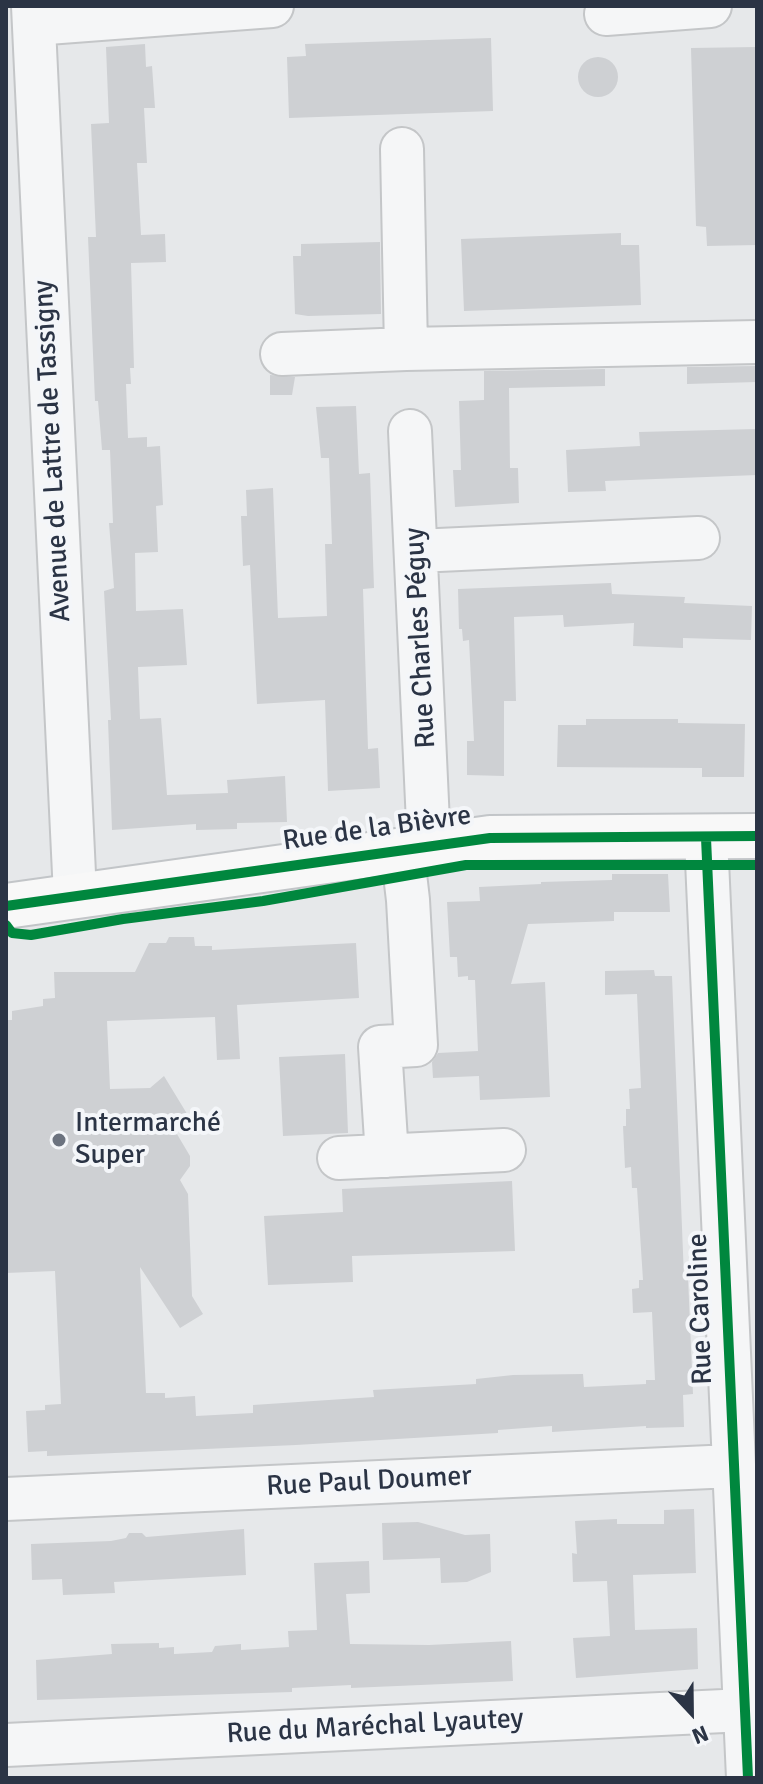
<!DOCTYPE html>
<html>
<head>
<meta charset="utf-8">
<style>
	body { margin:0 }
	#map { position:relative; width:763px; height:1784px; overflow:hidden; background:#e6e8ea; font-family:Signika,sans-serif }
	canvas { display:block }
	.frame { position:absolute; inset:0; border:8px solid #2b3445; pointer-events:none }
	.north { position:absolute; left:651px; top:1672px; width:80px; height:80px; -webkit-text-stroke:6px #f4f6f9; paint-order:stroke; rotate:158deg; font-size:22px; font-weight:700; line-height:32px; text-align:center; color:#2b3445 }
	.north::after { content:''; display:block; margin:auto; width:28px; height:36px; background:#2b3445; clip-path:polygon(50% 0,100% 100%,50% 72%,0 100%) }
</style>
</head>
<body>
<div id="map">
<canvas width="763" height="1784"></canvas>
<div class="frame"></div>
<div class="north">N</div>
</div>
<script>
const c = document.querySelector('canvas').getContext('2d');
c.lineJoin = 'round';
function paint(path, color) { c.fillStyle = color; c.fill(path, 'evenodd'); }
const toPath = rows => new Path2D(rows.map(r => 'M' + r).join(''));
function strokePath(path, color, width, dash) { c.strokeStyle = color; c.lineWidth = width; c.lineCap = dash ? 'butt' : 'round'; c.setLineDash(dash || []); c.stroke(path); }
function drawText(font, color, halo, rows, align = 'center') {
  c.font = font + ' Signika,sans-serif'; c.lineWidth = 8; c.setLineDash([]); c.textBaseline = 'middle'; c.strokeStyle = halo; c.fillStyle = color; for (const [text, x, y, turn = 0] of rows) {
    c.save(); c.translate(x, y); c.rotate((+turn || 0) * Math.PI / 180); c.textAlign = isNaN(turn) ? turn : align; if (halo) c.strokeText(text, 0, 0); c.fillText(text, 0, 0); c.restore();
  }
}
paint(toPath([
	[491,38,493,111,289,118,287,57,306,56,305,44],
	[145,44,146,67,152,66,155,108,144,108,147,163,137,163,141,235,165,234,166,262,131,263,134,368,130,368,131,384,126,384,128,438,147,437,147,447,160,446,163,505,156,506,158,552,135,553,136,611,183,609,187,665,138,667,140,719,161,718,167,795,228,793,227,780,285,776,287,822,237,823,237,829,196,830,196,824,112,830,108,720,111,720,104,591,114,588,109,523,113,523,110,450,102,450,98,401,95,401,88,237,96,237,91,124,109,123,106,47],
	[757,47,757,245,707,246,706,227,696,226,691,48],
	'578 77a20 20 0 1 1 40 0a20 20 0 1 1-40 0Z',
	[621,233,621,245,639,245,641,305,464,311,461,239],
	[380,242,381,314,308,316,295,314,293,256,301,256,301,244],
	[757,366,757,382,687,384,687,367],
	[605,369,605,386,509,388,510,468,518,468,519,503,455,507,453,470,461,470,459,401,484,400,484,371],
	[270,375,295,377,292,395,270,395],
	[356,406,359,474,370,473,374,588,363,589,368,749,378,748,380,788,328,791,325,700,257,704,250,565,243,566,241,516,247,516,246,490,273,488,278,618,327,616,325,544,332,544,329,458,321,458,316,407],
	[756,429,757,475,605,481,606,491,568,492,566,450,640,446,639,432],
	[611,583,612,594,685,597,684,603,752,606,751,640,683,638,683,648,633,646,634,623,564,627,563,615,514,617,516,701,504,701,504,776,467,775,467,741,474,741,469,640,463,641,462,629,459,629,458,589],
	[586,719,678,719,678,723,745,724,744,777,702,777,702,768,557,767,558,725,586,725],
	[612,874,668,874,670,912,614,912,614,921,528,924,511,984,545,982,550,1097,480,1100,479,1076,433,1078,432,1062,438,1053,478,1051,475,980,468,980,468,976,458,977,457,957,450,957,447,902,480,901,479,887,541,884,541,882,612,880],
	[169,937,194,937,195,946,212,946,212,950,356,943,359,998,237,1005,240,1059,217,1060,215,1017,107,1021,110,1089,150,1088,164,1076,192,1122,171,1124,190,1156,190,1166,180,1180,188,1194,192,1296,203,1314,180,1328,140,1267,146,1393,165,1393,165,1398,195,1396,196,1416,253,1413,253,1405,374,1397,373,1390,476,1384,476,1379,513,1375,583,1374,584,1387,646,1384,646,1380,655,1380,652,1312,633,1313,632,1289,639,1288,639,1280,643,1280,637,1188,632,1188,631,1167,625,1168,623,1126,626,1126,626,1109,630,1109,629,1089,641,1088,637,994,605,995,605,971,654,970,655,976,672,976,684,1278,688,1277,693,1394,683,1395,684,1427,646,1428,646,1426,552,1432,552,1426,498,1430,498,1433,296,1445,47,1456,47,1451,28,1452,26,1411,45,1410,45,1405,61,1404,55,1271,6,1273,6,1020,12,1020,12,1011,43,1006,43,999,55,998,54,972,135,972,149,943,166,943],
	[345,1054,348,1133,283,1136,279,1057],
	[512,1181,515,1251,352,1256,353,1282,268,1285,264,1216,343,1212,342,1189],
	[694,1509,696,1573,633,1575,635,1630,697,1628,698,1669,576,1678,573,1638,610,1636,607,1581,573,1582,572,1553,577,1554,575,1521,617,1519,617,1524,664,1524,664,1510],
	[418,1522,465,1535,490,1534,491,1572,467,1582,441,1583,440,1558,383,1560,382,1523],
	[244,1529,246,1575,114,1582,115,1593,63,1595,62,1579,32,1580,31,1544,111,1541,126,1538,129,1533,142,1533,146,1537],
	[369,1561,370,1593,346,1594,350,1644,429,1645,511,1641,513,1681,351,1688,351,1685,292,1688,292,1692,37,1700,36,1660,112,1654,111,1644,159,1643,159,1648,174,1647,174,1654,212,1652,215,1646,241,1644,241,1650,289,1647,288,1631,317,1630,314,1563]
]), '#ced0d3');
const minor = toPath([
	[33,6,75,895],
	[606,14,710,6],
	[34,24,272,6],
	[402,149,406,349,757,342],
	[282,354,406,349],
	[410,431,429,845],
	[417,551,698,538],
	[706,838,748,1778],
	[387,1156,380,1047,416,1045,408,900,402,849],
	[339,1158,504,1150],
	[6,1499,732,1466],
	[6,1745,745,1710]
]);
const major = toPath([
	[6,906,490,838,757,836]
]);
strokePath(minor, '#c4c6c8', 46);
strokePath(major, '#c2c5c8', 48);
strokePath(minor, '#f5f6f7', 42);
strokePath(major, '#f8f8f8', 44);
strokePath(toPath([
	[706,838,748,1778],
	[6,906,490,838,757,836],
	[6,925,12,933,31,935,123,919,263,901,466,865,757,865]
]), '#00873e', 10);
for (const [x, y, r, color] of [
	[59,1140,8,"#6c737f"]
]) { const dot = new Path2D(); dot.arc(x, y, r, 0, 2 * Math.PI); c.fillStyle = color; c.fill(dot); strokePath(dot, '#f4f6f9', 3); }
drawText('28px', '#2b3445', '#f4f6f9', [
	["Avenue de Lattre de Tassigny",53,451,-93],
	["Rue Charles Péguy",421,638,-93],
	["Rue de la Bièvre",377,829,-8],
	["Rue Caroline",701,1309,-92],
	["Rue Paul Doumer",369,1482,-3],
	["Rue du Maréchal Lyautey",375,1727,-3]
]);
drawText('28px', '#2b3445', '#f4f6f9', [
	["Intermarché",75,1124],
	["Super",75,1156]
], 'left');
</script>
</body>
</html>
